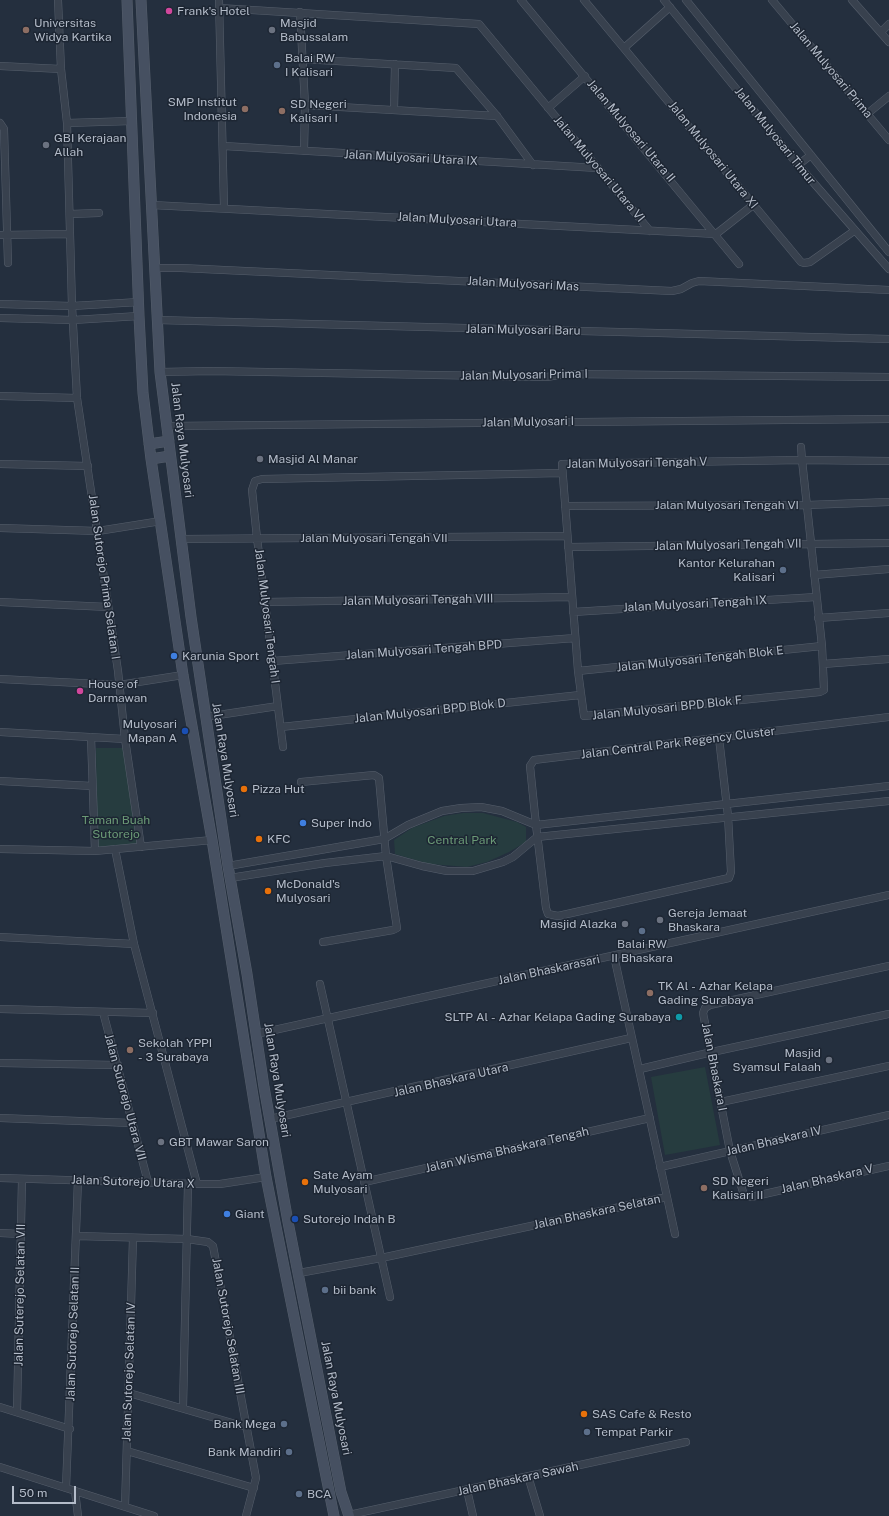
<!DOCTYPE html>
<html>
<head>
<meta charset="utf-8">
<style>
	body { margin:0 }
	#map { position:relative; width:889px; height:1516px; overflow:hidden; background:#242f3e; font-family:"Public Sans",sans-serif }
	canvas { display:block }
	.scale { position:absolute; left:12px; top:1486px; width:64px; height:18px; box-sizing:border-box; border:2px solid #b4bcc9; border-top:0; padding-left:5px; font-size:12px; line-height:14px; white-space:nowrap; color:#b4bcc9; -webkit-text-stroke:3px #1d2633; paint-order:stroke }
</style>
</head>
<body>
<div id="map">
<canvas width="889" height="1516"></canvas>
<div class="scale">50 m</div>
</div>
<script>
const c = document.querySelector('canvas').getContext('2d');
c.lineJoin = 'round';
function paint(path, color) { c.fillStyle = color; c.fill(path, 'evenodd'); }
const toPath = rows => new Path2D(rows.map(r => 'M' + r).join(''));
function strokePath(path, color, width, dash) { c.strokeStyle = color; c.lineWidth = width; c.lineCap = dash ? 'butt' : 'round'; c.setLineDash(dash || []); c.stroke(path); }
function drawText(font, color, halo, rows, align = 'center') {
  c.font = font + ' "Public Sans",sans-serif'; c.lineWidth = 3; c.setLineDash([]); c.textBaseline = 'middle'; c.strokeStyle = halo; c.fillStyle = color; for (const [text, x, y, turn = 0] of rows) {
    c.save(); c.translate(x, y); c.rotate((+turn || 0) * Math.PI / 180); c.textAlign = isNaN(turn) ? turn : align; if (halo) c.strokeText(text, 0, 0); c.fillText(text, 0, 0); c.restore();
  }
}
paint(toPath([
	[96,748,123,748,137,844,97,848],
	[463,813,483,813,517,822,526,827,526,842,509,852,487,862,467,867,429,864,395,854,394,840,412,828,444,816],
	[705,1067,720,1145,665,1155,651,1077]
]), '#263c3f');
const minor = toPath([
	[58,0,61,69,67,123,72,306,77,398,118,671,125,739,141,847],
	[219,0,224,207],
	[521,0,739,264],
	[584,0,801,262,804,263,810,262,854,231],
	[664,0,798,165,889,269],
	[686,0,889,252],
	[772,0,889,140],
	[852,0,889,42],
	[219,8,479,24,650,231],
	[300,12,305,105,304,151],
	[881,32,889,24],
	[624,48,670,7],
	[302,59,456,68,497,116,533,165],
	[0,66,61,69],
	[305,105,497,116],
	[548,108,585,76],
	[394,110,395,64],
	[867,114,889,96],
	[0,123,4,129,8,263],
	[67,123,132,121],
	[224,146,597,168],
	[798,165,811,155],
	[152,205,716,234,753,205],
	[70,214,99,213],
	[0,235,70,234],
	[154,268,181,268,672,291,681,289,692,283,699,281,889,290],
	[0,304,72,306,139,302],
	[0,318,73,320,139,316],
	[157,320,889,339],
	[160,372,211,371,547,377,565,374,889,377],
	[0,396,77,398],
	[167,426,889,419],
	[801,447,802,460,811,543,822,646,824,690,820,692,584,716,578,671,562,464,802,460,889,461],
	[0,464,88,466],
	[565,506,807,505,889,502],
	[0,528,98,531,161,521],
	[182,539,567,536],
	[568,547,889,543],
	[814,575,889,569],
	[0,602,108,607],
	[265,602,572,597],
	[573,612,816,597],
	[818,618,889,613],
	[273,661,575,638],
	[823,664,889,659],
	[578,671,822,646],
	[0,679,119,685,183,675],
	[205,717,278,706],
	[281,727,580,695],
	[0,732,125,739],
	[91,737,95,851],
	[719,738,728,816,731,872,729,878,558,916,548,914,546,908,536,825,530,766,534,760,889,717],
	[283,747,257,538,252,490,255,481,262,479,562,473],
	[0,781,92,786],
	[301,782,374,775,379,778,386,856,397,928,393,930,323,942],
	[0,849,95,851,212,840],
	[115,849,134,944,197,1184],
	[228,866,384,839,408,825,442,811,461,808,481,807,502,811,536,825,889,786],
	[230,878,325,863,386,856,422,866,447,871,473,871,503,862,513,857,537,837,889,801],
	[0,937,134,944],
	[889,966,710,1005,705,1008,703,1013,730,1151,744,1195,751,1197,889,1166],
	[320,984,390,1297],
	[0,1009,153,1013],
	[103,1012,148,1182],
	[256,1034,889,895],
	[0,1063,118,1065],
	[640,1069,712,1052,889,1014],
	[721,1102,889,1066],
	[0,1118,132,1123],
	[270,1119,631,1038],
	[660,1167,889,1115],
	[0,1178,197,1184,220,1184,266,1177],
	[364,1182,650,1118],
	[667,1197,675,1234],
	[0,1233,21,1234],
	[77,1236,187,1239,208,1242,213,1246,256,1478,246,1516],
	[299,1273,381,1258,667,1197,614,956],
	[129,1393,246,1427],
	[0,1407,70,1429],
	[183,1408,188,1184],
	[17,1412,22,1179],
	[127,1451,254,1488],
	[0,1467,154,1516],
	[528,1476,540,1516],
	[66,1488,78,1180],
	[467,1490,473,1516],
	[75,1491,78,1516],
	[125,1507,133,1238],
	[349,1515,686,1442]
]);
const secondary = toPath([
	[127,0,139,316,143,393,151,459,183,675,212,840,266,1177,334,1516],
	[141,0,160,372,191,617,228,866,247,974,264,1087,288,1222,341,1492,349,1516],
	[149,444,169,441],
	[151,459,170,456]
]);
strokePath(minor, '#565f6c', 8);
strokePath(secondary, '#565f6c', 11);
strokePath(minor, '#38414e', 7);
strokePath(secondary, '#465061', 10);
for (const [x, y, r, color] of [
	[169,11,4,"#d1479c"],
	[26,30,4,"#8d6e63"],
	[272,30,4,"#6b7280"],
	[277,65,4,"#5c6f8a"],
	[245,109,4,"#8d6e63"],
	[282,111,4,"#8d6e63"],
	[46,145,4,"#6b7280"],
	[260,459,4,"#6b7280"],
	[783,570,4,"#5c6f8a"],
	[174,656,4,"#3f7fe0"],
	[80,691,4,"#d1479c"],
	[185,731,4,"#1a4fb4"],
	[244,789,4,"#e8710a"],
	[303,823,4,"#3f7fe0"],
	[259,839,4,"#e8710a"],
	[268,891,4,"#e8710a"],
	[660,920,4,"#6b7280"],
	[625,924,4,"#6b7280"],
	[642,931,4,"#5c6f8a"],
	[650,993,4,"#8d6e63"],
	[679,1017,4,"#0f9aa8"],
	[130,1050,4,"#8d6e63"],
	[829,1060,4,"#6b7280"],
	[161,1142,4,"#6b7280"],
	[305,1182,4,"#e8710a"],
	[704,1188,4,"#8d6e63"],
	[227,1214,4,"#3f7fe0"],
	[295,1219,4,"#1a4fb4"],
	[325,1290,4,"#5c6f8a"],
	[584,1414,4,"#e8710a"],
	[284,1424,4,"#5c6f8a"],
	[587,1432,4,"#5c6f8a"],
	[289,1452,4,"#5c6f8a"],
	[299,1494,4,"#5c6f8a"]
]) { const dot = new Path2D(); dot.arc(x, y, r, 0, 2 * Math.PI); c.fillStyle = color; c.fill(dot); strokePath(dot, '#1d2633', 1.5); }
drawText('12px', '#b4bcc9', '#1d2633', [
	["Frank's Hotel",177,11],
	["Universitas",34,23],
	["Widya Kartika",34,37],
	["Masjid",280,23],
	["Babussalam",280,37],
	["Balai RW",285,58],
	["I Kalisari",285,72],
	["SMP Institut",237,102,"right"],
	["Indonesia",237,116,"right"],
	["SD Negeri",290,104],
	["Kalisari I",290,118],
	["GBI Kerajaan",54,138],
	["Allah",54,152],
	["Masjid Al Manar",268,459],
	["Kantor Kelurahan",775,563,"right"],
	["Kalisari",775,577,"right"],
	["Karunia Sport",182,656],
	["House of",88,684],
	["Darmawan",88,698],
	["Mulyosari",177,724,"right"],
	["Mapan A",177,738,"right"],
	["Pizza Hut",252,789],
	["Super Indo",311,823],
	["KFC",267,839],
	["McDonald's",276,884],
	["Mulyosari",276,898],
	["Gereja Jemaat",668,913],
	["Bhaskara",668,927],
	["Masjid Alazka",617,924,"right"],
	["Balai RW",642,944,"center"],
	["II Bhaskara",642,958,"center"],
	["TK Al - Azhar Kelapa",658,986],
	["Gading Surabaya",658,1000],
	["SLTP Al - Azhar Kelapa Gading Surabaya",671,1017,"right"],
	["Sekolah YPPI",138,1043],
	["- 3 Surabaya",138,1057],
	["Masjid",821,1053,"right"],
	["Syamsul Falaah",821,1067,"right"],
	["GBT Mawar Saron",169,1142],
	["Sate Ayam",313,1175],
	["Mulyosari",313,1189],
	["SD Negeri",712,1181],
	["Kalisari II",712,1195],
	["Giant",235,1214],
	["Sutorejo Indah B",303,1219],
	["bii bank",333,1290],
	["SAS Cafe & Resto",592,1414],
	["Bank Mega",276,1424,"right"],
	["Tempat Parkir",595,1432],
	["Bank Mandiri",281,1452,"right"],
	["BCA",307,1494]
], 'left');
drawText('12px', '#b4bcc9', '#1d2633', [
	["Jalan Mulyosari Prima",831,70,50],
	["Jalan Mulyosari Utara II",631,131,50],
	["Jalan Mulyosari Timur",775,136,51],
	["Jalan Mulyosari Utara XI",713,155,51],
	["Jalan Mulyosari Utara IX",411,158,3],
	["Jalan Mulyosari Utara VI",599,169,50],
	["Jalan Mulyosari Utara",457,220,3],
	["Jalan Mulyosari Mas",523,284,3],
	["Jalan Mulyosari Baru",523,330,1],
	["Jalan Mulyosari Prima I",524,375,-1],
	["Jalan Mulyosari I",528,422,-1],
	["Jalan Raya Mulyosari",182,440,83],
	["Jalan Mulyosari Tengah V",637,463,-1],
	["Jalan Mulyosari Tengah VI",727,505],
	["Jalan Mulyosari Tengah VII",374,538],
	["Jalan Mulyosari Tengah VII",728,545,-1],
	["Jalan Sutorejo Prima Selatan I",104,577,82],
	["Jalan Mulyosari Tengah VIII",418,600,-1],
	["Jalan Mulyosari Tengah IX",695,604,-3],
	["Jalan Mulyosari Tengah I",267,616,83],
	["Jalan Mulyosari Tengah BPD",424,650,-4],
	["Jalan Mulyosari Tengah Blok E",700,659,-6],
	["Jalan Mulyosari BPD Blok F",667,708,-6],
	["Jalan Mulyosari BPD Blok D",430,711,-6],
	["Jalan Central Park Regency Cluster",678,743,-7],
	["Jalan Raya Mulyosari",225,760,81],
	["Jalan Bhaskarasari",549,970,-12],
	["Jalan Bhaskara I",714,1067,79],
	["Jalan Raya Mulyosari",277,1080,81],
	["Jalan Bhaskara Utara",451,1080,-13],
	["Jalan Sutorejo Utara VII",125,1097,75],
	["Jalan Bhaskara IV",774,1141,-13],
	["Jalan Wisma Bhaskara Tengah",507,1150,-13],
	["Jalan Bhaskara V",827,1179,-13],
	["Jalan Sutorejo Utara X",133,1182,2],
	["Jalan Bhaskara Selatan",597,1212,-12],
	["Jalan Suterejo Selatan VII",20,1295,-89],
	["Jalan Sutorejo Selatan III",228,1326,80],
	["Jalan Sutorejo Selatan II",73,1334,-88],
	["Jalan Sutorejo Selatan IV",129,1372,-88],
	["Jalan Raya Mulyosari",336,1398,79],
	["Jalan Bhaskara Sawah",518,1479,-12]
]);
drawText('12px', '#6b9a76', '#1d2633', [
	["Taman Buah",116,820],
	["Sutorejo",116,834],
	["Central Park",462,840]
]);
</script>
</body>
</html>
